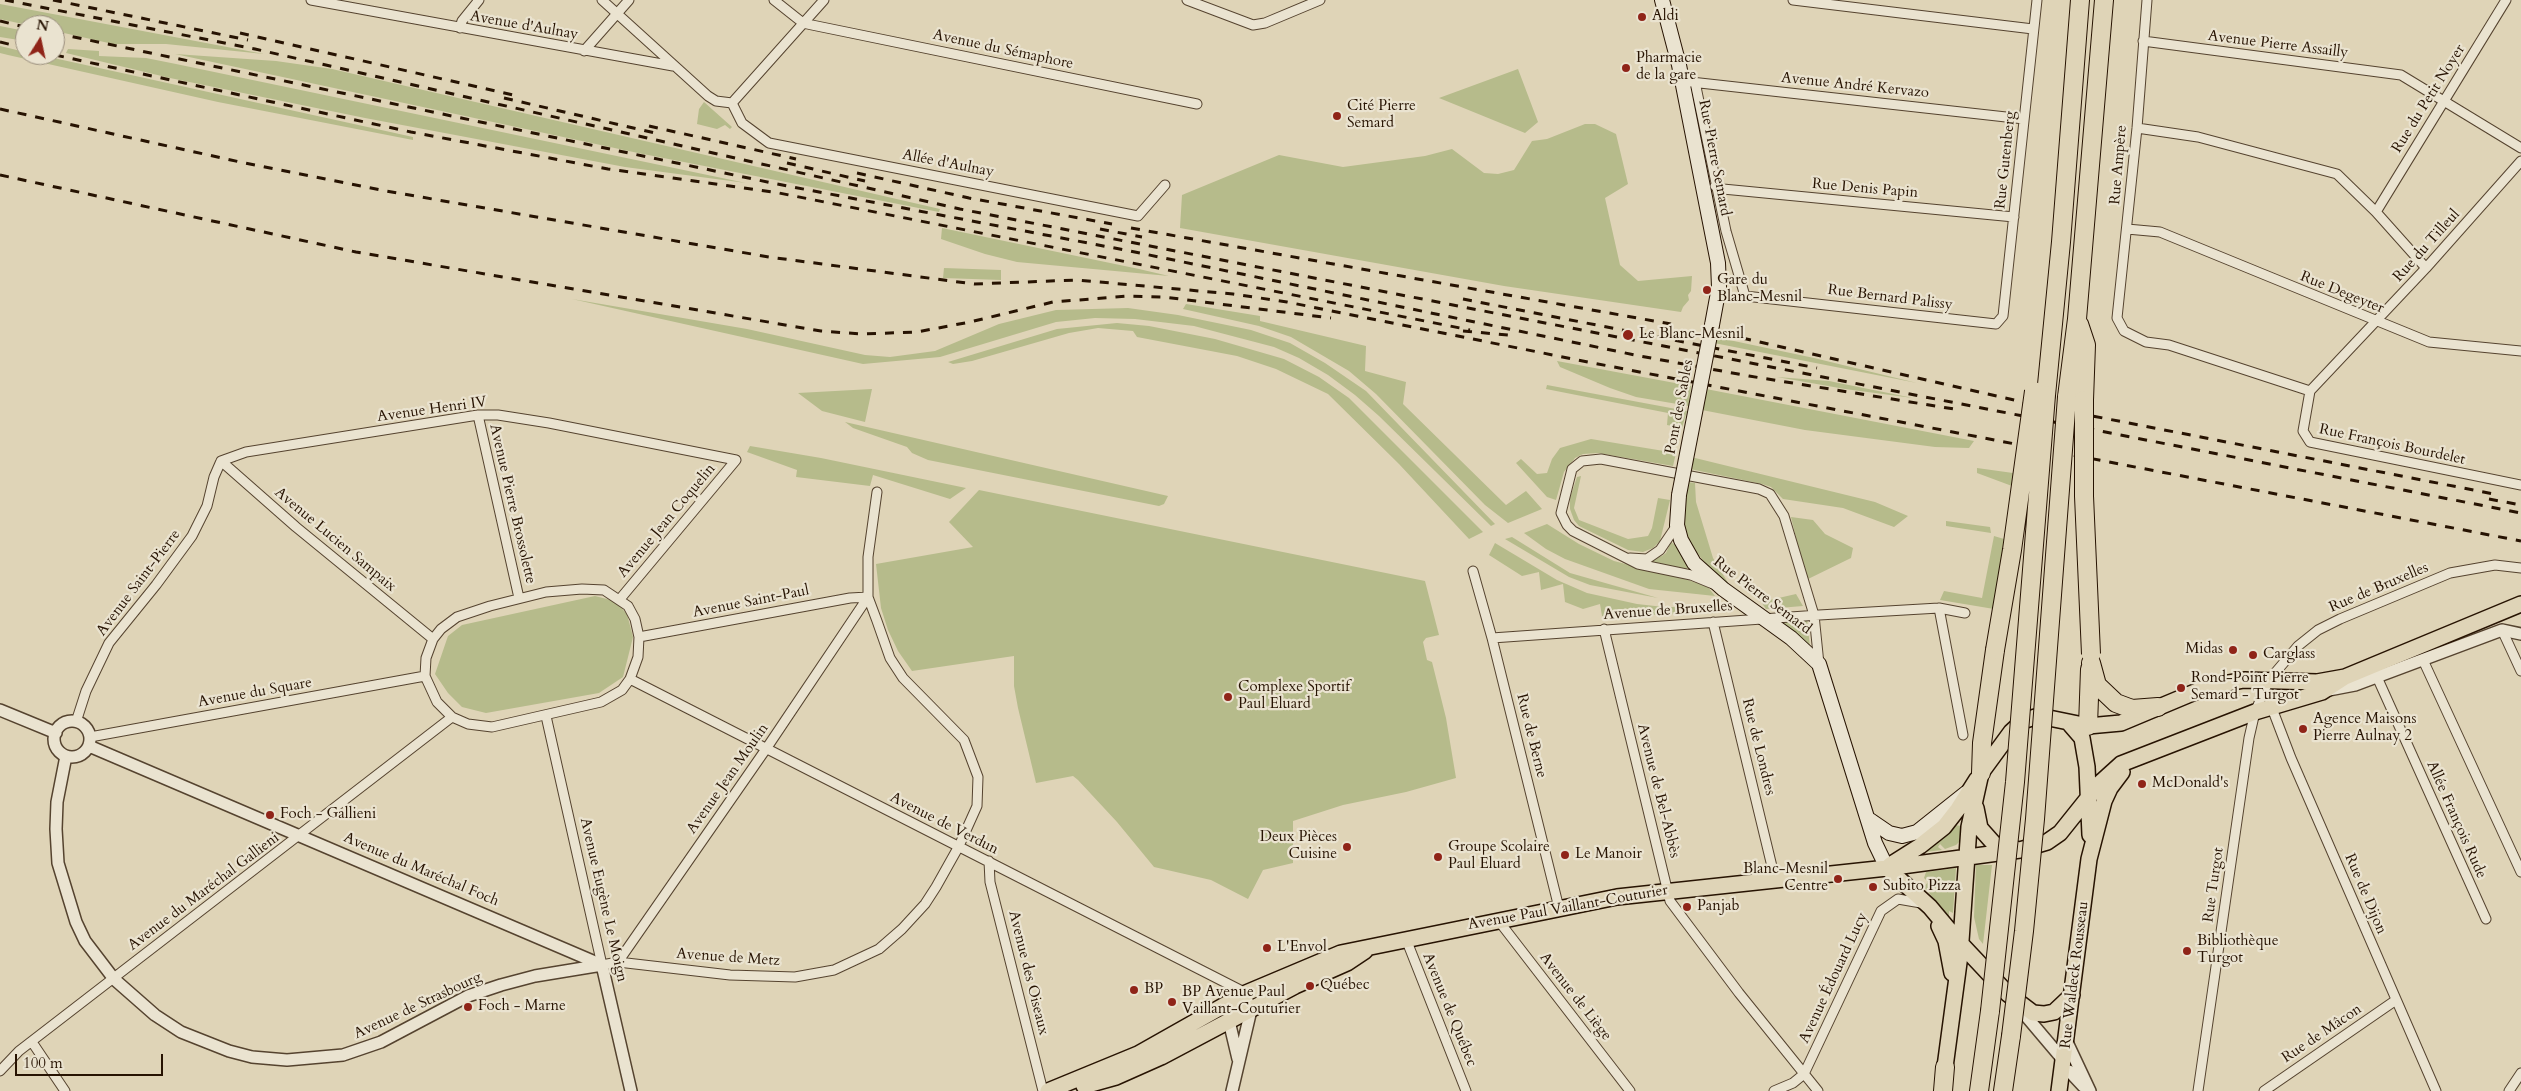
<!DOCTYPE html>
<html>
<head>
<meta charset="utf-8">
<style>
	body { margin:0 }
	#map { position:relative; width:2521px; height:1091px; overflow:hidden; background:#dfd4b7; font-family:Cardo,serif }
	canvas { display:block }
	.north { position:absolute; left:15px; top:15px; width:50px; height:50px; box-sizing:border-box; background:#eae3d0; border:1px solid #9c907e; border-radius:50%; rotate:10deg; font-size:14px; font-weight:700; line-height:20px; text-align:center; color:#271302 }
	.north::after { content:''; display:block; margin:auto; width:18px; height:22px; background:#8f2418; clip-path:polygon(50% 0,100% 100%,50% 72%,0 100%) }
	.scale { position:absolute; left:15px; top:1054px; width:148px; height:22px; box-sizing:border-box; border:2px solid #271302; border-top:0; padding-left:6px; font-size:15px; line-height:18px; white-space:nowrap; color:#271302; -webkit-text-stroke:4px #eae3d0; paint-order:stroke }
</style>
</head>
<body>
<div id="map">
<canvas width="2521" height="1091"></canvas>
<div class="north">N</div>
<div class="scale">100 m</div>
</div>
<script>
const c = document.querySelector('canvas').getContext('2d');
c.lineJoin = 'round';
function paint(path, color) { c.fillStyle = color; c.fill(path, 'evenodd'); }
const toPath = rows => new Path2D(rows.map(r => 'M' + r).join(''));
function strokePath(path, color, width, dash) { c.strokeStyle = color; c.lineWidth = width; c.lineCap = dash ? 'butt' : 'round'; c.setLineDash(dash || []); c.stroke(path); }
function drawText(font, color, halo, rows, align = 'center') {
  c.font = font + ' Cardo,serif'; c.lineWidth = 4.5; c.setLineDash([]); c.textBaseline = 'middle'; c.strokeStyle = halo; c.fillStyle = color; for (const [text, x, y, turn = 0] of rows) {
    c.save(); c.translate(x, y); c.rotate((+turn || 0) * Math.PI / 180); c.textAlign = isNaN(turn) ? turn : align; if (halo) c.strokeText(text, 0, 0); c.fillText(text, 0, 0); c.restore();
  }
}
paint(toPath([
	[0,4,148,32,264,54,166,44,113,44,55,31,55,25,27,25,0,19],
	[0,26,25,31,25,41,0,37],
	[0,46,25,52,25,55,40,55,413,137,413,140,218,102,8,55,0,53],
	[68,49,99,51,99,56,146,58,176,64,746,183,625,167,365,118,170,78,66,53],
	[175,54,276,61,332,69,940,209,939,212,638,153],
	[1518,69,1538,122,1525,133,1439,98],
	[704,102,732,127,730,129,725,125,717,129,697,124,699,109],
	[1585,124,1595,124,1616,134,1628,184,1605,198,1620,265,1638,281,1692,276,1691,291,1688,295,1689,300,1683,307,1681,312,1504,286,1180,228,1182,195,1279,155,1343,167,1425,156,1452,149,1484,173,1498,174,1514,170,1532,141,1547,139],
	[942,228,1139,269,1169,276,1017,262,985,254,941,239],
	[944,268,1001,270,1001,280,943,278],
	[572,299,747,329,865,355,890,357,935,351,999,324,1056,310,1128,308,1178,315,1251,330,1290,343,1325,363,1366,391,1495,524,1491,526,1379,416,1355,395,1328,375,1299,358,1274,347,1194,326,1135,319,1095,318,1056,322,940,357,863,364],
	[1186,304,1260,316,1260,321,1366,346,1365,371,1406,382,1403,404,1506,505,1526,491,1542,509,1508,523,1485,505,1376,394,1349,371,1291,337,1259,326,1183,309],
	[1117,323,1149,326,1215,339,1284,359,1319,377,1349,398,1483,532,1469,539,1399,464,1328,394,1276,369,1237,356,1137,337,1133,331,1098,328,1069,333,972,361,953,364,948,362,1057,329],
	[1715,337,1814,358,1917,383,1714,343],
	[1557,361,1691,386,1689,406,1636,397,1610,388,1560,367],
	[1777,377,1829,381,1913,398,1845,389],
	[1547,385,1687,411,1682,428,1667,425,1668,413,1546,389],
	[872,389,865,422,822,411,798,393],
	[1706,389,1974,441,1969,448,1935,447,1805,430,1702,410],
	[845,422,1168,496,1164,504,1159,506,928,460,912,453,907,447,853,428],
	[1591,439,1676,453,1673,466,1598,453,1583,454,1575,458,1564,472,1556,500,1547,497,1516,463,1521,459,1537,474,1547,473,1552,459,1560,448],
	[750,446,821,458,966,488,950,499,873,475,870,486,796,477,797,470,747,452],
	[1691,457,1875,502,1908,516,1894,527,1843,508,1783,499,1771,487,1762,484,1690,469],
	[1977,468,2013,473,2012,486,1977,473],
	[1581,476,1574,508,1579,520,1628,539,1648,536,1652,528,1658,498,1670,500,1660,541,1653,548,1643,552,1628,550,1579,526,1574,520,1570,509,1570,498,1577,477],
	[1687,482,1695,483,1696,502,1713,558,1730,586,1712,572,1687,540,1684,519],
	[979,490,1425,581,1439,635,1426,638,1423,642,1427,660,1432,662,1446,718,1456,778,1406,792,1343,805,1293,821,1293,863,1263,870,1248,899,1211,880,1154,867,1117,822,1078,780,1073,776,1036,783,1018,708,1014,686,1014,656,912,671,898,651,888,630,881,608,876,564,973,547,949,522],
	[1791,517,1813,520,1825,534,1853,548,1851,558,1806,580],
	[1946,521,1990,527,1991,533,1946,526],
	[1547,524,1579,544,1614,561,1688,580,1708,587,1715,596,1649,589,1565,559,1546,549,1524,533],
	[1994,536,2004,539,1994,609,1940,600,1944,591,1982,598],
	[1512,537,1570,573,1658,598,1590,585,1569,577,1505,539],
	[1671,542,1675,545,1688,567,1686,570,1642,560,1662,556,1666,553],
	[1495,543,1557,580,1587,593,1637,604,1664,607,1728,607,1720,613,1602,616,1600,604,1583,609,1565,602,1563,584,1541,590,1539,572,1522,576,1489,555],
	[1796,594,1803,606,1766,609,1761,602],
	[595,596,615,601,627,614,633,637,623,677,599,693,486,713,462,707,448,693,435,674,448,636,462,625],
	[1807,619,1810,647,1777,622],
	[1955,825,1961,826,1959,842,1956,845,1945,849,1940,844,1938,847,1942,850,1925,852],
	[1976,865,1992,865,1983,944,1979,939,1974,917],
	[1956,868,1953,913,1949,911,1949,917,1924,887,1928,882,1924,878,1926,872]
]), '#b6bb8b');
const minor = toPath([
	[311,0,673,66],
	[602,0,708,96,716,101,732,103],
	[774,0,803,23,812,25,1197,104],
	[1187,0,1253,25,1265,23,1320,0],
	[1793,0,2033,29],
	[2147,0,2137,128,2117,318,2124,331,2146,342,2169,345,2310,391],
	[460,28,462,21,479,0],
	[2143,41,2401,75,2521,148],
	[584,51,629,0],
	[1691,82,2024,119],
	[1695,82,1726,231,1745,296,1996,324,2003,316,2037,0],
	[732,103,742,123,769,143,1138,216,1165,185],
	[732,103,824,0],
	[2137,128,2198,137,2337,174,2376,212,2426,268],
	[1715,186,1723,189,2014,217],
	[2376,212,2506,0],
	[2127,229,2160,232,2429,342,2521,351],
	[2310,391,2426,268,2521,161],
	[2310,391,2303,431,2310,442,2521,485],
	[478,415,519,598],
	[221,461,246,452,478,415,498,415,549,423,736,460,620,599],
	[221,461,296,527,433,639],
	[1630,558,1647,559,1660,550,1677,525],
	[1473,571,1492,638,1559,908],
	[1713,584,1691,575,1638,564,1573,531,1567,525,1561,513,1572,469,1582,461,1601,459,1759,489,1770,494,1784,516,1814,615,1819,664],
	[582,589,604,590,628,606,635,619,639,637,638,657,630,679,622,690,601,702,492,727,468,724,452,717,437,702,425,676,426,658,433,639,441,629,457,617,490,606,546,592,582,589],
	[1939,608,1963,735],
	[1713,622,1775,879],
	[1604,629,1670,901,1739,993,1818,1091],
	[2502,630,2521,671],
	[639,637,850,598,868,597],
	[1492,638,1819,615,1939,608,1965,613],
	[2423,660,2521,872],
	[2377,677,2486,919],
	[630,679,1246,993,1251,1010],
	[2270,703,2291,758,2436,1091],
	[546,716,602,965,618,962,730,975,795,977,834,970,879,949,902,929,925,904,936,887,959,846,977,806,978,777,964,740,903,678,890,658,877,621,868,597,868,557,877,492],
	[76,722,86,691,109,643,156,585,192,536,207,506,214,477,221,461],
	[90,737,425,676],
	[989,861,990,882,1043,1091],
	[1498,920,1630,1091],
	[1406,939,1466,1091],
	[618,962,766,749,868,597],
	[32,1042,65,1091],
	[0,1071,19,1051,452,717],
	[1774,1091,1793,1083,1804,1074,1881,911,1898,899,1921,903],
	[2198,1091,2249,738,2255,712,2269,680,2298,646,2318,630,2340,619,2450,573,2495,565,2521,568],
	[2264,1091,2396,1000],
	[2509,1091,2521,1073]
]);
const tertiary = toPath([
	[2329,690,2355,685,2502,630,2521,634],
	[0,710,56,733],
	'54 739a18 18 0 1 1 36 0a18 18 0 1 1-36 0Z',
	[89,746,602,965],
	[66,756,57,802,56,829,58,863,76,922,85,941,114,979,155,1015,181,1032,229,1051,252,1057,287,1060,343,1055,381,1042,468,996,501,985,535,976,602,965],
	[602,965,631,1091],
	[2020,1009,2064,1061],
	[1234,1016,1229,1021,1238,1059],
	[2067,1042,2090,1091],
	[2069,1071,2083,1086],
	[1232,1091,1251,1010]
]);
const secondary = toPath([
	[1662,0,1679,65,1718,263,1719,287,1712,325],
	[1679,495,1677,525,1681,540,1694,563,1723,589,1791,638,1819,664,1875,843,1887,868],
	[1870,820,1889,833,1902,836,1917,832,1966,793]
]);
const primary = toPath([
	[2069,723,2082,738,2087,767,2090,835],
	[1976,808,1980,828,1996,846,2020,850,2047,842,2060,833,2100,783,2121,764,2255,712,2322,692,2345,677,2521,604],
	[1890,865,1920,846,1944,827,1958,809,1977,779],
	[1887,868,1930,907,1961,944,2008,994,2033,1013,2044,1014,2054,1012,2072,995],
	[1939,926,1946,941,1952,973],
	[1945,1067,1960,955,1969,827,1981,773,2011,732,2023,721,2035,717,2049,718,2088,726,2121,723,2207,687,2244,680,2317,682,2345,677],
	[1084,1086,1116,1077,1161,1057,1295,986,1347,963,1365,951],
	[1048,1091,1138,1054,1246,993,1341,953,1617,897,1887,868,2020,850],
	[2059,1091,2089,859,2104,801,2110,788,2122,772]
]);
const motorway = toPath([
	[2079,324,2086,345,2084,400],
	[2046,395,2061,242,2080,0],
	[2067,397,2077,319,2104,0],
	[2091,663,2097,685,2116,703,2132,709,2158,707],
	[2088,726,2090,669],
	[1981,773,1982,743,1995,650],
	[1943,1091,1945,1067],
	[1979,1091,1990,1011],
	[2003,1091,2011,1036]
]);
strokePath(minor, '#55432f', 11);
strokePath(tertiary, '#55432f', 14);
strokePath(secondary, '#271302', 16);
strokePath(primary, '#271302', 18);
strokePath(motorway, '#271302', 20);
strokePath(minor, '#eae3d0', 9);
strokePath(tertiary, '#eae3d0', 11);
strokePath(secondary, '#eae3d0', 14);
strokePath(primary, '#dfd4b7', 15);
strokePath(motorway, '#dfd4b7', 18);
strokePath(toPath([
	[5,0,255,49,960,209,2521,513],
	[53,0,248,40],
	[0,21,25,27],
	[55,33,777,184,1130,251,1640,356,1749,376,1954,409],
	[240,33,513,95],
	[0,42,25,48],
	[55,55,411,132,608,169,779,193,1470,330],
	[504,98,655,133],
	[0,109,240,162,386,191,769,257,974,284,1077,280,1233,294,1287,302,1593,363,2521,541],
	[649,126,796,159],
	[787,163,865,181],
	[857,173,969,198,1112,224],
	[0,175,356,252,821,331,861,334,917,332,970,322,1053,302,1129,296,1164,297,1331,318],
	[1131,228,1671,324],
	[1100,229,1142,237],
	[1463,299,1817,368],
	[1707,330,2036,405,2499,495],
	[1463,331,1508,335],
	[2489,499,2521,505]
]), '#271302', 3, [9, 9]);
const secondaryBridge = toPath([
	[1679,495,1712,325]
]);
const motorwayBridge = toPath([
	[2084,400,2084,496,2091,654],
	[1995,650,2012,550,2034,391],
	[1990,1011,2015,782,2046,395],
	[2011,1036,2024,931,2035,819,2067,397]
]);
strokePath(secondaryBridge, '#271302', 16, []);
strokePath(motorwayBridge, '#271302', 20, []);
strokePath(secondaryBridge, '#eae3d0', 14);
strokePath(motorwayBridge, '#dfd4b7', 18);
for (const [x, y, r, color] of [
	[1642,17,5,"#8f2418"],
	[1626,68,5,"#8f2418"],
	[1337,116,5,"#8f2418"],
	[1707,290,5,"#8f2418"],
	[1628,335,6,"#8f2418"],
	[2233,650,5,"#8f2418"],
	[2253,655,5,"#8f2418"],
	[2181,688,5,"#8f2418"],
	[1228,697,5,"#8f2418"],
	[2303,729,5,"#8f2418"],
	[2142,784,5,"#8f2418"],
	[270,815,5,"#8f2418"],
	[1347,847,5,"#8f2418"],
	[1565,855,5,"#8f2418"],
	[1438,857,5,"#8f2418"],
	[1838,879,5,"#8f2418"],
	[1873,887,5,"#8f2418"],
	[1687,907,5,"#8f2418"],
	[1267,948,5,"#8f2418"],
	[2187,951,5,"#8f2418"],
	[1310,986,5,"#8f2418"],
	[1134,990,5,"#8f2418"],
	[1172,1002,5,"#8f2418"],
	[468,1007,5,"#8f2418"]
]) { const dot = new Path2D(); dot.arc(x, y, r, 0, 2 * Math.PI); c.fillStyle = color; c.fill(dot); strokePath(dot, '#eae3d0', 2); }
drawText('15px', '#271302', '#eae3d0', [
	["Aldi",1652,17],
	["Pharmacie",1636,59],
	["de la gare",1636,76],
	["Cité Pierre",1347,107],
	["Semard",1347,124],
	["Gare du",1717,281],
	["Blanc-Mesnil",1717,298],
	["Le Blanc-Mesnil",1639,335],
	["Midas",2223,650,"right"],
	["Carglass",2263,655],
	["Rond-Point Pierre",2191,679],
	["Semard - Turgot",2191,696],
	["Complexe Sportif",1238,688],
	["Paul Eluard",1238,705],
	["Agence Maisons",2313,720],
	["Pierre Aulnay 2",2313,737],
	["McDonald's",2152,784],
	["Foch - Gallieni",280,815],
	["Deux Pièces",1337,838,"right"],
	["Cuisine",1337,855,"right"],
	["Groupe Scolaire",1448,848],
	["Paul Eluard",1448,865],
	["Le Manoir",1575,855],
	["Blanc-Mesnil",1828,870,"right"],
	["Centre",1828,887,"right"],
	["Subito Pizza",1883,887],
	["Panjab",1697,907],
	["Bibliothèque",2197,942],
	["Turgot",2197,959],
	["L'Envol",1277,948],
	["Québec",1320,986],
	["BP",1144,990],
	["BP Avenue Paul",1182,993],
	["Vaillant-Couturier",1182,1010],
	["Foch - Marne",478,1007]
], 'left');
drawText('15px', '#271302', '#eae3d0', [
	["Avenue d'Aulnay",524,26,10],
	["Avenue Pierre Assailly",2278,45,7],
	["Avenue du Sémaphore",1003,50,12],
	["Avenue André Kervazo",1855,86,6],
	["Rue du Petit Noyer",2429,99,-58],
	["Rue Pierre Semard",1714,158,79],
	["Rue Gutenberg",2006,160,-84],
	["Allée d'Aulnay",948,164,11],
	["Rue Ampère",2119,165,-85],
	["Rue Denis Papin",1865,189,5],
	["Rue du Tilleul",2427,246,-48],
	["Rue Degeyter",2342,293,22],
	["Rue Bernard Palissy",1890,298,7],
	["Pont des Sables",1680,407,-79],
	["Avenue Henri IV",432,410,-8],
	["Rue François Bourdelet",2392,445,12],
	["Avenue Pierre Brossolette",512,504,77],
	["Avenue Jean Coquelin",667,521,-50],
	["Avenue Lucien Sampaix",335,540,40],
	["Avenue Saint-Pierre",139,583,-53],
	["Rue de Bruxelles",2379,588,-23],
	["Rue Pierre Semard",1762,596,37],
	["Avenue Saint-Paul",751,602,-11],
	["Avenue de Bruxelles",1668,611,-4],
	["Avenue du Square",255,693,-10],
	["Rue de Berne",1531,736,76],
	["Rue de Londres",1758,747,76],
	["Avenue Jean Moulin",728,779,-55],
	["Avenue de Bel-Abbès",1658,791,76],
	["Allée François Rude",2456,820,66],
	["Avenue de Verdun",944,824,27],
	["Avenue du Maréchal Foch",421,870,23],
	["Rue Turgot",2214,885,-82],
	["Avenue du Maréchal Gallieni",204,892,-37],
	["Rue de Dijon",2365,894,67],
	["Avenue Eugène Le Moign",603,900,77],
	["Avenue Paul Vaillant-Couturier",1568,908,-10],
	["Avenue de Metz",728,958,4],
	["Avenue des Oiseaux",1028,973,76],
	["Rue Waldeck Rousseau",2075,975,-83],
	["Avenue Édouard Lucy",1834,978,-65],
	["Avenue de Liège",1575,997,52],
	["Avenue de Strasbourg",418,1006,-25],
	["Avenue de Québec",1449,1010,68],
	["Rue de Mâcon",2322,1034,-34]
]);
</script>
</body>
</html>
